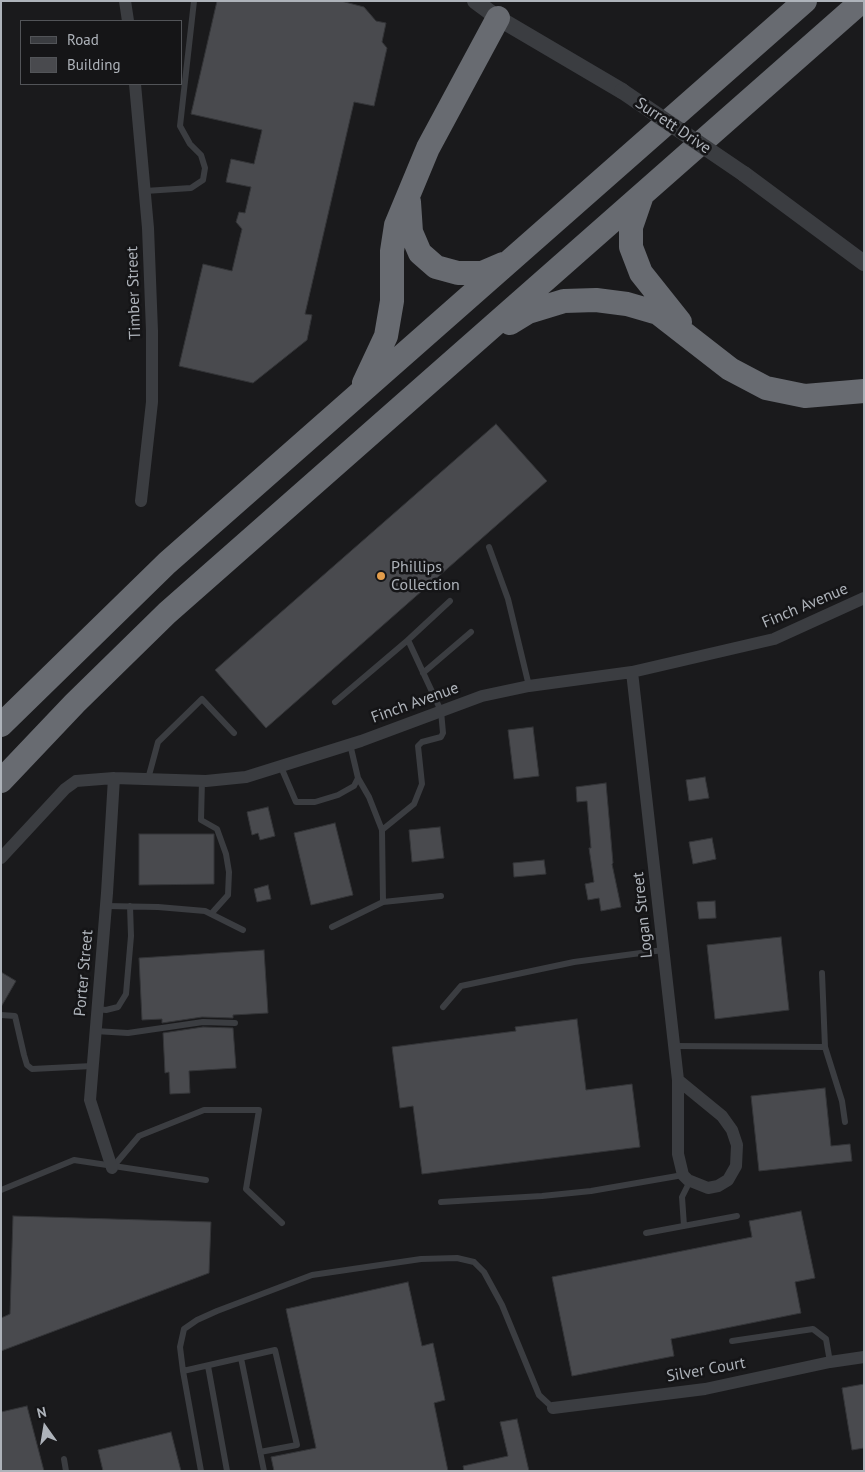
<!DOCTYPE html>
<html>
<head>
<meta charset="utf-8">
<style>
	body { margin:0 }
	#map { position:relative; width:865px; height:1472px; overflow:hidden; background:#1a1a1c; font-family:"PT Sans",sans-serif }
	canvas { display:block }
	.frame { position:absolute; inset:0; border:2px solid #aeb3ba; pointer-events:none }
	.legend { position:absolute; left:20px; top:20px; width:162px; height:65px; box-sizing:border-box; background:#151517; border:1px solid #525458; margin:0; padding:6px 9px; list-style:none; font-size:15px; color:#aeb3ba }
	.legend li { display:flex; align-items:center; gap:10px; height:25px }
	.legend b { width:25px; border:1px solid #525458 }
	.north { position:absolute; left:20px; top:1402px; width:50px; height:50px; -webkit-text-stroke:4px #151517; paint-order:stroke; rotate:347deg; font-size:14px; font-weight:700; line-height:20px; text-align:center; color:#aeb3ba }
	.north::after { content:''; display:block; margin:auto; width:18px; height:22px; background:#aeb3ba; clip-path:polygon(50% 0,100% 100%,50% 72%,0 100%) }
</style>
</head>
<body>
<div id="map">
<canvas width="865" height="1472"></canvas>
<div class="frame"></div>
<ul class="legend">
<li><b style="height:6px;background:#3b3d41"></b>Road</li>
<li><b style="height:14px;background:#494a4e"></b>Building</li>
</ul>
<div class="north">N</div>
</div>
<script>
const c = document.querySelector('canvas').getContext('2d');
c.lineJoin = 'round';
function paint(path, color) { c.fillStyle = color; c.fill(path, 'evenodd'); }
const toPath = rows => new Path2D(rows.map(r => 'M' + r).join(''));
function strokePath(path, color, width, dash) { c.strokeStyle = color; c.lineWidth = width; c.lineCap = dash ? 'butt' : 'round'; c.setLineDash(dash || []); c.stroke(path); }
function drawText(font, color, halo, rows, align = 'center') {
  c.font = font + ' "PT Sans",sans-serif'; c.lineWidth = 5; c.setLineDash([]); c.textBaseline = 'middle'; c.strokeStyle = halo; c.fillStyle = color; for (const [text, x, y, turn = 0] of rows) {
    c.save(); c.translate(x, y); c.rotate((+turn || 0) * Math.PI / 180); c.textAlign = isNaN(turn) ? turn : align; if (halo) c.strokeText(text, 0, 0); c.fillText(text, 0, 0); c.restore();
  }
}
const building = toPath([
	[217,1,341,1,364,7,376,21,386,23,382,42,387,48,374,106,354,102,305,314,312,315,307,340,253,383,179,366,203,264,232,271,242,229,236,222,239,212,245,213,251,187,226,182,231,159,254,164,262,130,191,114,217,1],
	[496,424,547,481,266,728,215,670,496,424],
	[533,727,539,776,514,779,508,730,533,727],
	[705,777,709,798,689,801,686,780,705,777],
	[606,783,613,863,612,864,621,907,601,911,599,898,588,900,585,884,594,882,589,848,591,848,587,801,577,802,576,787,606,783],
	[268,807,275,836,260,840,258,833,252,835,247,812,268,807],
	[335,823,353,895,311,905,294,833,335,823],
	[440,827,444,858,412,862,409,830,440,827],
	[139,834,214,834,214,884,139,885,139,834],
	[712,838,716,859,693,864,689,842,712,838],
	[544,860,546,874,514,877,513,863,544,860],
	[268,885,271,899,257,902,254,889,268,885],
	[715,901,716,918,699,919,697,902,715,901],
	[781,937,789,1010,715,1019,707,945,781,937],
	[264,950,268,1013,233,1015,233,1018,202,1017,162,1023,162,1019,142,1020,139,958,264,950],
	[1,972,16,981,1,1007,1,972],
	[577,1019,586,1090,632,1084,640,1147,422,1174,413,1106,400,1108,392,1047,516,1031,515,1027,577,1019],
	[203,1027,233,1028,236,1068,189,1071,190,1093,170,1094,169,1072,165,1073,163,1033,203,1027],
	[825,1088,831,1146,850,1144,852,1161,759,1171,751,1096,825,1088],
	[801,1211,815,1278,795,1282,801,1313,671,1339,674,1356,572,1376,552,1277,752,1237,749,1221,801,1211],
	[13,1216,211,1222,209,1273,1,1351,1,1318,10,1314,13,1216],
	[408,1282,422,1346,433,1343,445,1400,434,1403,448,1471,274,1471,271,1457,316,1448,286,1309,408,1282],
	[864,1384,864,1448,852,1450,842,1388,864,1384],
	[27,1406,44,1471,1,1471,1,1412,27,1406],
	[517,1419,529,1471,464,1471,463,1466,508,1456,500,1422,517,1419],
	[171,1432,181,1471,103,1471,98,1450,171,1432]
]);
paint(building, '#494a4e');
strokePath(building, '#343538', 1);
strokePath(toPath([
	[145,191,191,188,203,180,205,168,201,155,190,144,180,126,194,1],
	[489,547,508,599,529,686],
	[408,640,450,601],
	[423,673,471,632],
	[335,702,408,640,441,711,443,733,441,737,422,742,418,746,422,784,414,804,382,830],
	[281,767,296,802,315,802,338,795,354,786,358,778,350,744],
	[358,778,369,797,382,830,383,902,441,896],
	[148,779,158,742,202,699,234,733],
	[202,780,201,820,217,829,226,854,229,872,228,895,211,914],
	[106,906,158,907,205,911,243,930],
	[332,927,383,902],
	[443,1007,461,986,574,962,663,950],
	[97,1009,106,1010,118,1007,126,994,131,936,130,906],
	[1,1015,15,1016,24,1055,27,1065,32,1069,92,1066],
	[95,1031,128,1033,203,1022,235,1023],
	[674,1046,825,1047,822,973],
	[825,1047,842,1101,845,1122],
	[112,1168,139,1136,204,1110,259,1110,246,1189,282,1223],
	[1,1190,74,1160,206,1180],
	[441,1202,542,1196,591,1191,683,1175],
	[684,1226,682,1197,690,1181],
	[646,1233,737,1216],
	[732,1341,813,1329,826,1339,830,1362],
	[241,1358,264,1471],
	[208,1366,227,1471],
	[183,1371,275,1350,297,1445,260,1452],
	[64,1459,66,1471],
	[201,1471,183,1371,180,1347,184,1329,197,1320,217,1311,312,1275,421,1259,457,1258,474,1262,484,1272,502,1305,539,1395,553,1408]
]), '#3b3d41', 6);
strokePath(toPath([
	[125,1,128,21],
	[135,84,148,228,152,331,152,402,141,501],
	[632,672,678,1080,678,1154,683,1175,688,1180,708,1188,718,1186,728,1180,736,1166,737,1145,732,1130,722,1116,678,1080],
	[1,858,65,789,76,781,114,778,206,781,246,777,361,741,482,696,529,686,632,672,774,639,864,598],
	[112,1168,90,1100,107,893,114,778],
	[553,1408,705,1389,830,1362,864,1357]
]), '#3b3d41', 12);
strokePath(toPath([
	[475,1,498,18,622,91],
	[744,174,864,263]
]), '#3b3d41', 16);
strokePath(toPath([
	[641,198,631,227,631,247,641,273,680,322],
	[409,202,411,232,420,253,436,267,458,273,482,273,503,264],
	[510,323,528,312,564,301,596,300,627,304,658,313,730,369,766,388,805,396,864,391],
	[364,383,386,336,392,301,392,251,396,225,428,148,498,18],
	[1,725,167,563,805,1],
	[1,781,75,703,167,613,862,1]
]), '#686b71', 24);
strokePath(toPath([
	[622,91,744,174]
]), '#3b3d41', 16);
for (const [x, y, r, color] of [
	[381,576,5,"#e39d4b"]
]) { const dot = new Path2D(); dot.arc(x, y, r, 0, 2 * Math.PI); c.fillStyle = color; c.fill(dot); strokePath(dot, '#151517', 2); }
drawText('16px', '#aeb3ba', '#151517', [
	["Surrett Drive",673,126,34],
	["Timber Street",134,293,-92],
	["Finch Avenue",805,606,-23],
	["Finch Avenue",415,703,-20],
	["Logan Street",643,915,-96],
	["Porter Street",84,973,-85],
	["Silver Court",706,1370,-10]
]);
drawText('16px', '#aeb3ba', '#151517', [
	["Phillips",391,567],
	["Collection",391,585]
], 'left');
</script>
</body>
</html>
